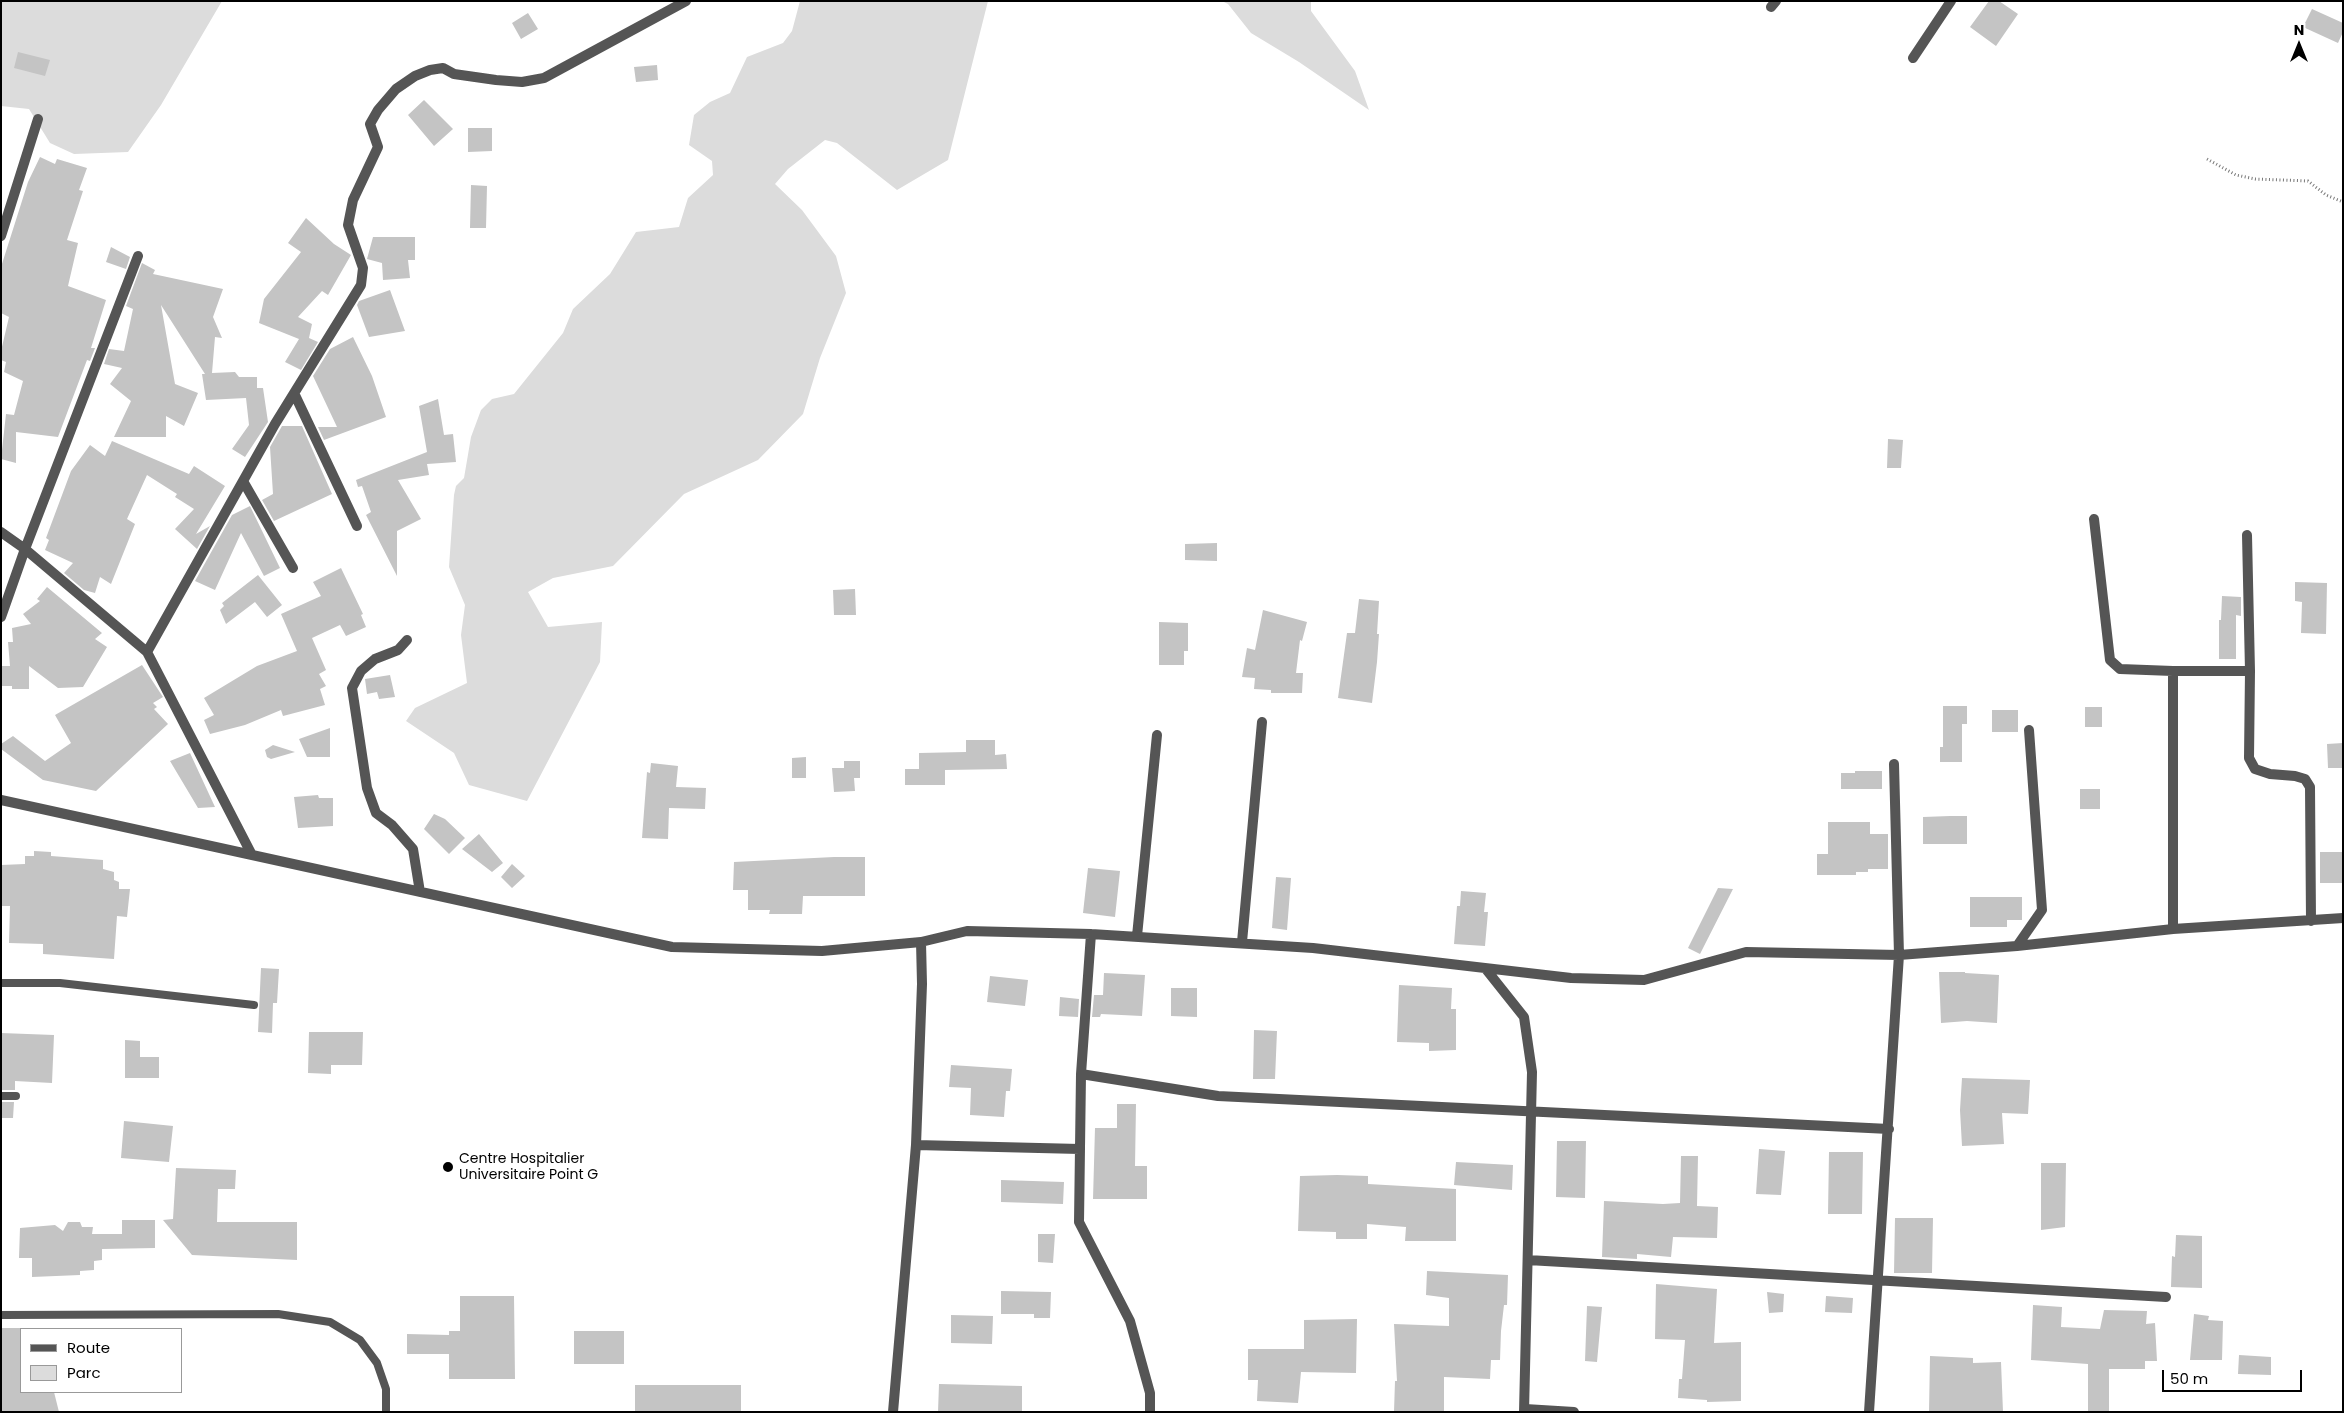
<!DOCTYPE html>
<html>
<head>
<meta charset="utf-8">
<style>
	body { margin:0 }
	#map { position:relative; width:2344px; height:1413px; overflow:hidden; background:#fff; font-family:Poppins,sans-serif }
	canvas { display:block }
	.frame { position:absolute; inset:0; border:2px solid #000; pointer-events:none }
	.legend { position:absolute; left:20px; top:1328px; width:162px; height:65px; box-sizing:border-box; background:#fff; border:1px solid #999; margin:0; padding:6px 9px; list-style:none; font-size:15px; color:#000 }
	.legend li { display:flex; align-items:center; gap:10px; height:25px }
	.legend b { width:25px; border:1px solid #999 }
	.north { position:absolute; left:2274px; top:20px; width:50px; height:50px; -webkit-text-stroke:4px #fff; paint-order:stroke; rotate:0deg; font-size:14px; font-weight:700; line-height:20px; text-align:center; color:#000 }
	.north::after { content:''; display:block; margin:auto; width:18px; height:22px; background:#000; clip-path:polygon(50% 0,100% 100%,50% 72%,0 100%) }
	.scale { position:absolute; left:2162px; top:1370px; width:140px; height:22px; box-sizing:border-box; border:2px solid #000; border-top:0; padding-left:6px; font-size:15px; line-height:18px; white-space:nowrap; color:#000; -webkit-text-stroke:4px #fff; paint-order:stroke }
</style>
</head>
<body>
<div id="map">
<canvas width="2344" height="1413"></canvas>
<div class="frame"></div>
<ul class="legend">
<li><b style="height:6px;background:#555"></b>Route</li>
<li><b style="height:14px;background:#dcdcdc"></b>Parc</li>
</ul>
<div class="north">N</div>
<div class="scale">50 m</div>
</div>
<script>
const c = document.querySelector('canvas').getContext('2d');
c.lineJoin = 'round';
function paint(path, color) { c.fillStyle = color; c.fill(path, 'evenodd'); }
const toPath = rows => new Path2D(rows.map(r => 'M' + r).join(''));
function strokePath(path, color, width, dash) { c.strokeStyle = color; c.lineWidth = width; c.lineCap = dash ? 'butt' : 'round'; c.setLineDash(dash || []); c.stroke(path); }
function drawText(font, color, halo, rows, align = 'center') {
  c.font = font + ' Poppins,sans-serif'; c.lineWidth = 4; c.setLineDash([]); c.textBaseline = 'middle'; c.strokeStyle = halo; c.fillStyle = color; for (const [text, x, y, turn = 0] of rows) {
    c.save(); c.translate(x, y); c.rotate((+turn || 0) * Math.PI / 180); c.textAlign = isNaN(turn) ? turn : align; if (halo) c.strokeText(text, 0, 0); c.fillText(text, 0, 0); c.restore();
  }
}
paint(toPath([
	[1,1,222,1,161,105,128,152,74,154,50,143,29,109,1,106],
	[800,1,988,1,948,160,897,190,837,143,825,140,788,169,775,184,802,210,836,256,846,293,820,358,803,414,758,460,684,494,613,566,553,578,528,592,548,627,602,622,600,662,527,801,469,785,454,753,406,721,415,708,467,683,461,635,465,605,449,567,454,495,456,486,464,478,471,437,481,410,492,399,514,394,563,333,573,309,610,274,636,232,679,227,688,198,713,175,712,161,689,145,694,115,710,102,730,93,747,57,783,43,792,31],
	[1222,1,1311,1,1311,11,1355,71,1369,110,1299,62,1251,33,1228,4]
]), '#dcdcdc');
paint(toPath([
	[1989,1,1999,1,2018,14,1996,46,1970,27],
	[2312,9,2343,23,2343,32,2338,43,2303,27],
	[528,13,538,29,521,39,512,23],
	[18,52,50,60,45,76,14,68],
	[657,65,658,80,636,82,634,67],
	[424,100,453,129,434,146,408,115],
	[468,128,492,128,492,151,468,152],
	[40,157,55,164,57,159,87,168,79,190,83,191,67,240,78,243,68,286,106,300,91,348,95,348,90,361,87,360,58,437,16,432,16,463,1,459,6,414,14,415,23,381,4,372,6,362,1,360,1,351,9,317,1,313,1,267,28,182],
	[471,185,487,186,486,228,470,228],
	[306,218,334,244,351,255,328,295,322,291,298,317,312,324,309,338,318,342,301,370,285,362,299,339,259,323,264,299,301,252,288,243],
	[373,237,415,237,415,260,408,260,410,278,383,280,382,263,367,259],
	[111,247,130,257,126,269,106,262],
	[142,263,155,270,153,274,223,289,213,317,222,338,215,337,212,373,235,372,239,377,257,377,257,388,263,388,268,422,245,457,232,449,249,425,246,398,206,400,202,374,205,374,161,305,175,384,198,393,184,426,166,416,166,437,114,437,131,401,110,384,122,368,104,364,109,349,124,351,133,309,126,306],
	[390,290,405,331,369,337,357,305,359,301],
	[353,337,372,376,386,417,324,440,318,427,337,427,313,376,330,349],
	[438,399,444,435,453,434,456,462,427,464,429,475,398,480,421,519,397,531,397,576,366,515,371,512,362,486,358,487,356,480,427,452,419,406],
	[282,426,302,426,332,494,274,521,262,500,273,494,270,447],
	[1888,439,1903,440,1901,468,1887,468],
	[112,441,189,474,194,466,225,486,196,534,210,526,197,549,175,529,194,509,175,497,177,494,147,475,127,519,135,524,111,584,100,577,95,593,84,590,64,573,73,563,45,550,49,540,46,538,71,471,90,445,105,456],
	[250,506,280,568,264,576,241,533,215,590,195,581,232,515],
	[1217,543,1217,561,1185,560,1185,544],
	[341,568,363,614,361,615,366,627,346,636,340,625,312,638,326,670,319,674,326,686,320,689,325,705,283,716,281,710,245,725,210,734,204,720,214,715,204,698,257,666,297,651,281,614,321,596,313,582],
	[258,575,282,605,267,617,255,602,226,624,220,610,224,606,222,603],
	[2295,582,2327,583,2326,634,2301,633,2302,602,2295,601],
	[47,587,102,633,95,639,107,647,83,687,58,688,29,666,29,689,12,689,12,686,1,686,1,666,10,666,8,642,13,642,12,628,31,624,23,614,40,601,37,599],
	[855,589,856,615,834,615,833,590],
	[2222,596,2241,597,2241,616,2236,615,2236,659,2219,659,2219,620,2221,620],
	[1359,599,1379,601,1377,634,1379,634,1377,662,1372,703,1338,698,1347,633,1355,633],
	[1263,610,1307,622,1302,641,1300,640,1296,673,1303,673,1302,693,1271,693,1271,690,1254,689,1255,678,1242,677,1247,648,1255,650],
	[1159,622,1188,623,1188,651,1184,651,1184,665,1159,665],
	[142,665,163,697,153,703,157,707,154,709,168,724,96,791,43,780,1,749,1,744,13,736,45,761,71,743,55,715],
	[390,675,395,697,379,699,377,692,367,694,365,679],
	[1943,706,1967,706,1967,724,1962,724,1962,762,1940,762,1940,747,1943,747],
	[2085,707,2102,707,2102,727,2085,727],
	[1992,710,2018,710,2018,732,1992,732],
	[330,728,330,757,307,757,299,739],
	[966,740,995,740,995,755,1006,754,1007,769,945,770,945,785,905,785,905,769,919,769,919,753,966,752],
	[2343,743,2343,768,2328,768,2327,744],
	[273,745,295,752,271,759,267,757,265,750],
	[190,753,215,807,198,808,170,761],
	[806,757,806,778,792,778,792,758],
	[844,761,860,761,860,778,854,778,855,791,834,792,832,768,844,768],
	[651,763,678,766,676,787,706,788,705,809,669,808,668,839,642,838,647,772,650,773],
	[1855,771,1882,771,1882,789,1841,789,1841,773,1855,773],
	[2080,789,2100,789,2100,809,2080,809],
	[318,795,319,798,333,798,333,826,298,828,294,797],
	[434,814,445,819,465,838,449,854,424,829],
	[1950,816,1967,816,1967,844,1923,844,1923,817],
	[1828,822,1870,822,1870,834,1888,834,1888,869,1868,869,1868,872,1856,872,1856,875,1817,875,1817,854,1828,854],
	[479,834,503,863,492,872,462,849],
	[34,851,51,852,51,856,103,860,103,869,114,872,114,880,119,882,119,889,130,889,127,917,117,916,114,959,43,954,43,944,9,943,10,906,1,906,1,865,25,864,25,856,34,856],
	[2320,852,2343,852,2343,883,2320,883],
	[834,857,865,857,865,896,803,896,802,914,769,914,770,910,748,910,748,890,733,890,734,862],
	[512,864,525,876,512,888,501,877],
	[1088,868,1120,871,1115,917,1083,913],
	[1276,877,1291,878,1287,930,1272,928],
	[1718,888,1733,889,1700,954,1688,948],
	[1461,891,1486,893,1484,912,1488,912,1485,946,1454,944,1457,906,1460,906],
	[1970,897,2022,897,2022,920,2007,920,2007,927,1970,927],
	[261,968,279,969,277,1003,273,1003,272,1033,258,1032],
	[1939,972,1965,972,1965,973,1999,975,1997,1023,1967,1021,1941,1023],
	[1104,973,1145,975,1142,1016,1101,1014,1100,1017,1092,1017,1094,995,1103,995],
	[990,976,1028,980,1025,1006,987,1002],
	[1399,985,1452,988,1451,1009,1456,1009,1456,1050,1429,1051,1429,1043,1397,1042],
	[1171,988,1197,988,1197,1017,1171,1016],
	[1060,997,1079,999,1078,1017,1059,1016],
	[1254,1030,1277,1031,1275,1079,1253,1079],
	[309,1032,363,1032,362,1065,331,1065,331,1074,308,1073],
	[1,1033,54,1035,52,1083,15,1081,15,1090,1,1090],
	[125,1040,140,1041,140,1057,159,1057,159,1078,125,1078],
	[951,1065,1012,1069,1010,1091,1006,1091,1004,1117,970,1115,971,1088,949,1087],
	[1962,1078,2030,1080,2028,1114,2002,1113,2004,1144,1962,1146,1960,1110],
	[1,1102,14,1102,13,1118,1,1118],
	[1117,1104,1136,1104,1135,1166,1147,1166,1147,1199,1093,1199,1095,1128,1117,1128],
	[124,1121,173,1126,169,1162,121,1158],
	[1557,1141,1586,1141,1585,1198,1556,1197],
	[1759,1149,1785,1151,1781,1195,1756,1194],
	[1829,1152,1863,1152,1862,1214,1828,1214],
	[1681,1156,1698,1156,1697,1206,1718,1207,1717,1238,1673,1237,1671,1257,1637,1254,1637,1259,1602,1257,1604,1201,1663,1204,1680,1203],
	[1456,1162,1513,1165,1512,1190,1454,1185],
	[2041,1163,2066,1163,2065,1227,2041,1230],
	[176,1168,236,1170,235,1189,218,1189,217,1222,297,1222,297,1260,192,1255,163,1220,173,1219],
	[1337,1175,1368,1176,1368,1184,1456,1189,1456,1241,1405,1241,1406,1227,1367,1224,1367,1239,1336,1239,1336,1232,1298,1231,1300,1176],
	[1001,1180,1064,1182,1063,1204,1001,1202],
	[1895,1218,1933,1218,1932,1273,1894,1273],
	[122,1220,155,1220,155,1248,102,1249,102,1260,94,1261,94,1270,80,1271,80,1275,32,1277,32,1258,19,1258,20,1228,55,1225,63,1231,68,1222,80,1222,82,1227,93,1227,92,1234,122,1234],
	[1038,1234,1055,1234,1053,1263,1038,1262],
	[2176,1235,2202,1236,2202,1288,2171,1287,2172,1256,2175,1257],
	[1427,1271,1508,1275,1507,1305,1504,1305,1501,1331,1500,1360,1491,1360,1490,1379,1444,1377,1444,1412,1394,1412,1395,1381,1397,1381,1394,1324,1449,1326,1449,1298,1426,1295],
	[1656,1284,1717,1289,1714,1343,1741,1342,1741,1401,1707,1402,1707,1400,1678,1398,1679,1379,1682,1379,1685,1340,1655,1339],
	[1001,1291,1051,1292,1050,1318,1034,1318,1034,1314,1001,1314],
	[1767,1292,1784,1294,1783,1312,1769,1313],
	[460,1296,514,1296,515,1379,449,1379,449,1354,407,1354,407,1334,449,1335,449,1331,460,1331],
	[1826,1296,1853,1298,1852,1313,1825,1312],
	[2033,1305,2062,1307,2061,1327,2100,1329,2104,1310,2147,1311,2146,1324,2155,1323,2157,1361,2145,1361,2145,1369,2109,1369,2109,1412,2088,1412,2088,1364,2031,1360],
	[1587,1306,1602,1307,1597,1362,1585,1361],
	[2194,1314,2209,1316,2208,1320,2223,1321,2222,1360,2190,1360],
	[951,1315,993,1316,992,1344,951,1343],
	[1357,1319,1356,1373,1301,1372,1298,1403,1257,1401,1258,1380,1248,1380,1248,1349,1304,1349,1304,1320],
	[1,1328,21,1328,21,1392,54,1392,59,1412,1,1411],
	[574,1331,624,1331,624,1364,574,1364],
	[2239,1355,2271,1357,2271,1375,2238,1374],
	[1930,1356,1973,1358,1973,1363,2001,1362,2003,1412,1929,1412],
	[939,1384,1022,1386,1022,1412,938,1412],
	[635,1385,741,1385,741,1412,635,1412]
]), '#c4c4c4');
strokePath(toPath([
	[2207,159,2236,175,2255,179,2308,181,2326,195,2343,202]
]), '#777', 3, [1, 2.5]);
strokePath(toPath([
	[1,983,60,983,254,1005],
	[1,1096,16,1096],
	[1,1315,278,1314,330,1322,360,1340,377,1363,386,1389,386,1412]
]), '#555', 8);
strokePath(toPath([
	[1771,7,1776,1],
	[1913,58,1951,1],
	[1,236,38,119],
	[294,393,357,526],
	[243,481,293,568],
	[2094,519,2110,660,2120,669,2173,671,2250,671],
	[1,532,25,549,147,652,252,855],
	[2247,535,2250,671,2249,758,2255,769,2270,774,2295,776,2305,779,2310,787,2311,921],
	[1,617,25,549,138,256],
	[407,640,398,650,375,659,361,671,352,688,367,788,376,813,392,825,413,849,420,892],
	[147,652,275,424,361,285,363,268,348,225,353,200,378,147,370,124,378,110,396,89,415,76,430,70,443,68,454,74,496,80,522,82,544,78,686,1],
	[2173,671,2173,929],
	[1,800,672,947,822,951,921,942,967,931,1091,934,1313,948,1571,978,1644,980,1746,952,1899,955,2017,946,2042,910,2029,730],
	[1091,934,1081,1074,1079,1222,1130,1321,1150,1393,1150,1412],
	[1137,936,1157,735],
	[1242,942,1262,722],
	[2017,946,2173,929,2343,918],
	[1485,968,1524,1017,1532,1072,1524,1412],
	[1081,1074,1218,1096,1889,1129],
	[916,1145,1080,1149],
	[1528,1260,2166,1297],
	[1525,1409,1574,1412],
	[893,1412,916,1145,922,984,921,942],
	[1869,1412,1899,955,1894,764]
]), '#555', 10);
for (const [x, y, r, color] of [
	[448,1167,6,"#000"]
]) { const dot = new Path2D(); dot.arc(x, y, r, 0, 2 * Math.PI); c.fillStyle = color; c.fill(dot); strokePath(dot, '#fff', 2); }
drawText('14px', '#000', '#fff', [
	["Centre Hospitalier",459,1159],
	["Universitaire Point G",459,1175]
], 'left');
</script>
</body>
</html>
